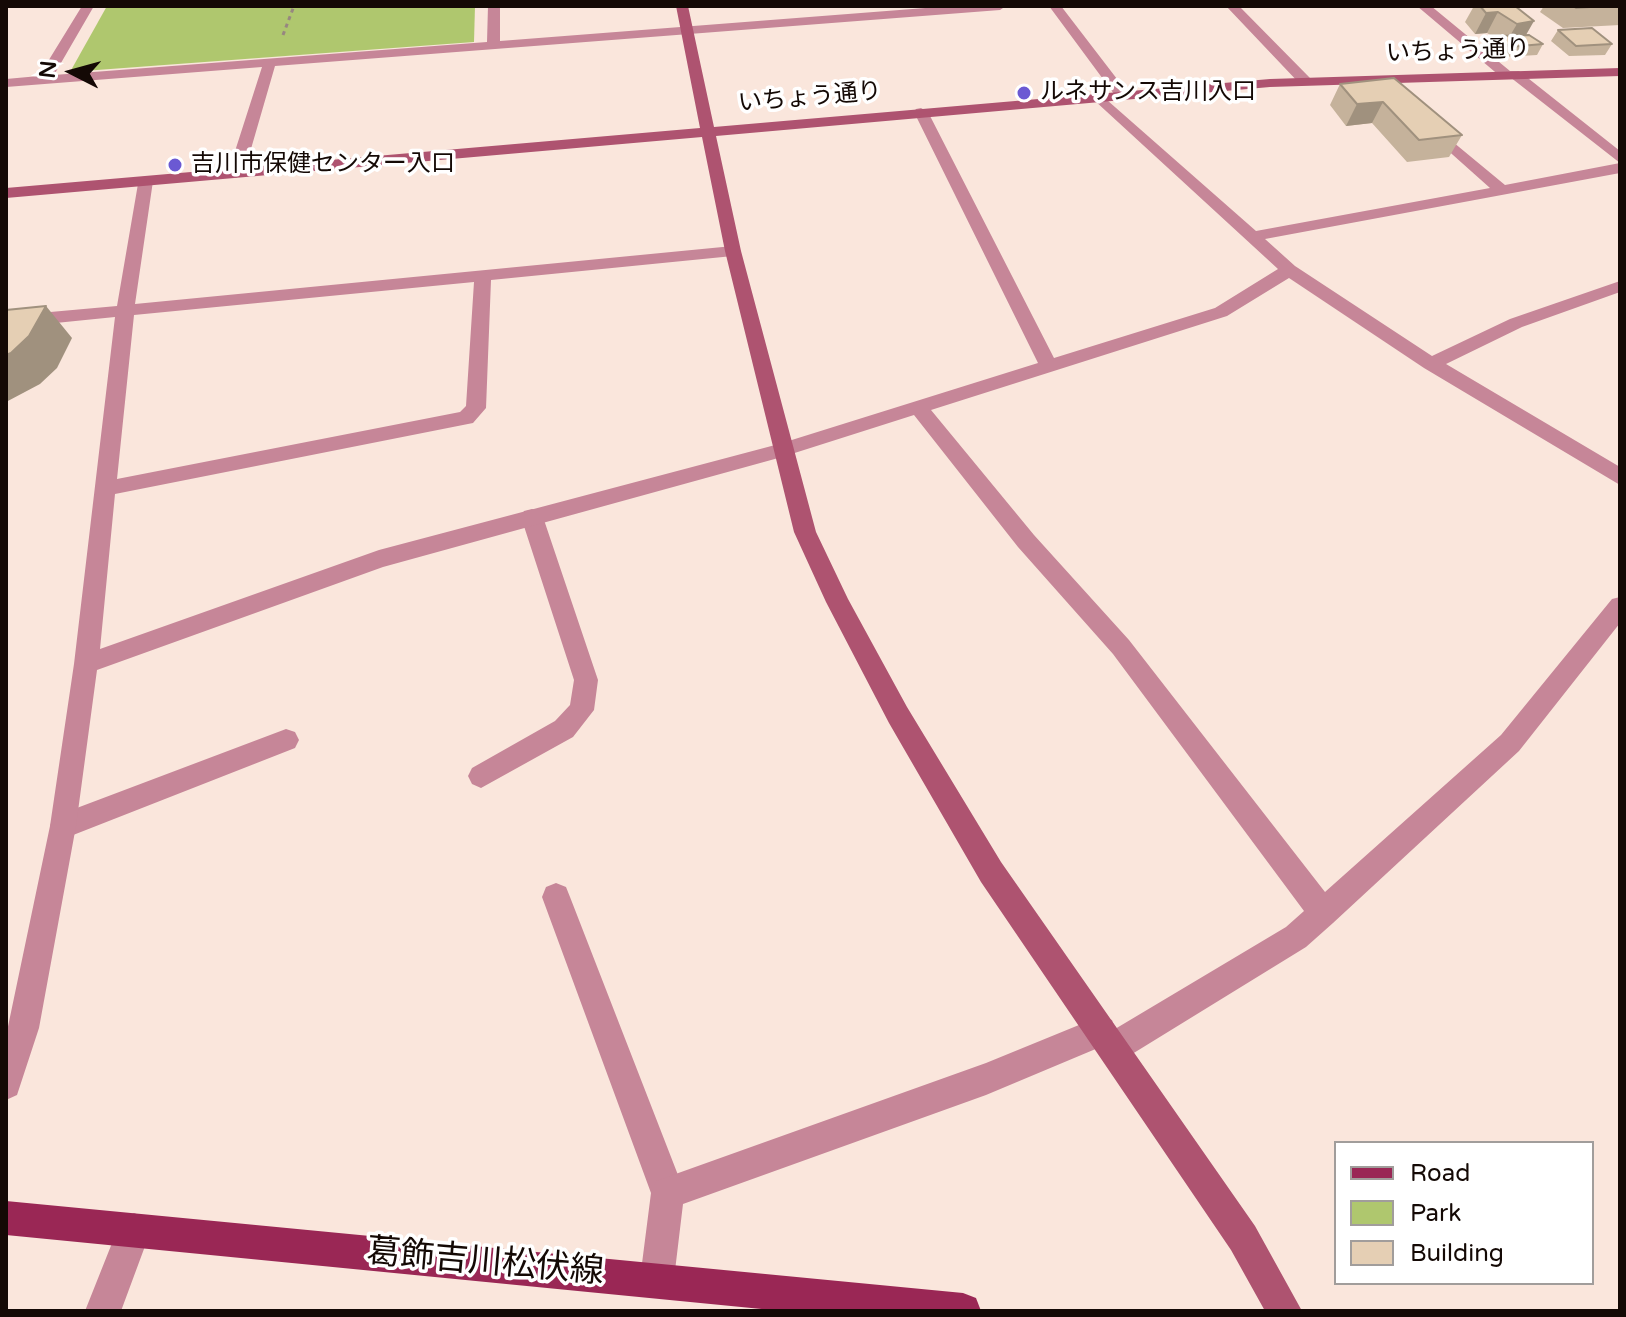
<!DOCTYPE html>
<html>
<head>
<meta charset="utf-8">
<style>
	body { margin:0 }
	#map { position:relative; width:1626px; height:1317px; overflow:hidden; background:#fae6dc; font-family:"Varela Round",sans-serif }
	canvas { display:block }
	.frame { position:absolute; inset:0; border:8px solid #140905; pointer-events:none }
	.legend { position:absolute; left:1334px; top:1141px; width:260px; height:144px; box-sizing:border-box; background:#fff; border:2px solid #a19d9b; margin:0; padding:10px 14px; list-style:none; font-size:24px; color:#140905 }
	.legend li { display:flex; align-items:center; gap:16px; height:40px }
	.legend b { width:40px; border:2px solid #a19d9b }
	.north { position:absolute; left:32px; top:32px; width:80px; height:80px; -webkit-text-stroke:6px #fff; paint-order:stroke; rotate:276deg; font-size:22px; font-weight:700; line-height:32px; text-align:center; color:#140905 }
	.north::after { content:''; display:block; margin:auto; width:28px; height:36px; background:#140905; clip-path:polygon(50% 0,100% 100%,50% 72%,0 100%) }
</style>
</head>
<body>
<div id="map">
<canvas width="1626" height="1317"></canvas>
<div class="frame"></div>
<ul class="legend">
<li><b style="height:10px;background:#9a2755"></b>Road</li>
<li><b style="height:22px;background:#afc76e"></b>Park</li>
<li><b style="height:22px;background:#e5cfb4"></b>Building</li>
</ul>
<div class="north">N</div>
</div>
<script>
const c = document.querySelector('canvas').getContext('2d');
c.lineJoin = 'round';
function paint(path, color) { c.fillStyle = color; c.fill(path, 'evenodd'); }
const toPath = rows => new Path2D(rows.map(r => 'M' + r).join(''));
function strokePath(path, color, width, dash) { c.strokeStyle = color; c.lineWidth = width; c.lineCap = dash ? 'butt' : 'round'; c.setLineDash(dash || []); c.stroke(path); }
function drawText(font, color, halo, rows, align = 'center') {
  c.font = font + ' "Varela Round","Noto Sans JP",sans-serif'; c.lineWidth = 7; c.setLineDash([]); c.textBaseline = 'middle'; c.strokeStyle = halo; c.fillStyle = color; for (const [text, x, y, turn = 0] of rows) {
    c.save(); c.translate(x, y); c.rotate((+turn || 0) * Math.PI / 180); c.textAlign = isNaN(turn) ? turn : align; if (halo) c.strokeText(text, 0, 0); c.fillText(text, 0, 0); c.restore();
  }
}
paint(toPath([
	[107,6,475,6,474,42,70,72]
]), '#afc76e');
strokePath(toPath([
	[283,35,294,6]
]), '#978780', 3, [4, 4]);
paint(toPath([
	[532,509,540,511,543,517,598,680,594,710,573,737,481,788,472,784,468,776,472,768,555,721,570,705,574,680,521,517,524,511,532,509],
	[286,729,295,732,299,740,295,748,63,839,53,835,50,826,53,817,286,729],
	[556,883,566,887,570,897,685,1193,680,1205,668,1210,656,1205,651,1193,542,897,546,887,556,883]
]), '#c68698');
paint(toPath([
	[82,6,94,6,54,75,487,42,488,6,500,6,500,41,951,6,1006,6,1000,10,275,66,244,173,236,178,228,173,262,67,6,87,6,79,39,76,82,6],
	[1049,6,1061,6,1127,92,1127,98,1117,98,1049,6],
	[1226,6,1239,6,1310,78,1310,84,1300,84,1226,6],
	[1417,6,1431,6,1510,71,1519,71,1620,151,1620,163,1510,77,1501,77,1417,6],
	[1099,93,1256,231,1490,188,1425,130,1423,127,1430,123,1505,185,1620,163,1620,173,1265,239,1295,266,1432,356,1510,319,1620,281,1620,292,1522,327,1446,364,1620,467,1620,485,1424,368,1289,278,1227,316,931,410,1034,535,1129,640,1325,892,1501,735,1612,599,1620,597,1620,623,1519,751,1333,923,1306,947,1124,1059,1113,1063,1102,1059,1098,1048,986,1095,683,1204,674,1279,669,1291,657,1296,645,1291,640,1279,651,1193,656,1181,986,1063,1101,1016,1112,1020,1115,1029,1286,927,1304,911,1113,654,1018,547,914,415,782,457,383,567,97,670,76,826,39,1028,17,1095,6,1100,6,1036,50,826,74,664,115,317,6,328,6,316,117,306,139,178,151,178,153,181,135,304,733,246,741,251,733,256,491,280,486,408,473,423,115,494,100,649,379,550,779,444,1038,363,914,112,916,109,921,108,928,112,1054,358,1215,308,1278,269,1094,100,1094,94,1099,93],
	[474,282,466,406,460,412,117,479,134,315,474,282],
	[134,1213,146,1218,151,1230,121,1311,85,1311,122,1218,134,1213]
]), '#c68698');
paint(toPath([
	[676,6,688,6,714,127,1270,79,1620,68,1620,76,1270,87,716,136,741,251,816,532,848,599,907,707,1001,862,1255,1226,1302,1311,1265,1311,1231,1250,981,882,889,723,826,602,794,532,725,251,702,137,6,198,6,188,700,128,676,6]
]), '#ae5370');
paint(toPath([
	[6,1201,963,1293,976,1298,981,1311,782,1311,6,1235,6,1201]
]), '#9a2755');
paint(toPath([
	[1474,6,1515,6,1526,35,1543,44,1537,55,1503,57,1492,47,1497,39,1487,33,1475,34,1465,22],
	[1544,6,1620,6,1620,25,1563,28,1540,12],
	[1558,30,1612,44,1605,55,1569,56,1551,41],
	[1340,84,1462,135,1449,157,1407,162,1372,123,1346,126,1330,105]
]), '#c5b29b');
paint(toPath([
	[1498,12,1487,33,1475,34,1486,13],
	[1534,21,1522,42,1505,44,1517,24],
	[1383,102,1372,123,1346,126,1357,104],
	[46,306,72,338,57,368,40,384,6,402,6,355]
]), '#a0917e');
const building = toPath([
	[1480,6,1515,6,1534,21,1517,24,1498,12,1486,13,1480,6],
	[1573,6,1605,6,1576,8,1573,6],
	[1592,28,1612,44,1576,46,1558,30,1592,28],
	[1529,35,1543,44,1509,47,1498,36,1529,35],
	[1394,78,1462,135,1419,140,1383,102,1357,104,1340,84,1394,78],
	[46,306,29,336,11,353,6,355,6,310,46,306]
]);
paint(building, '#e5cfb4');
strokePath(building, '#a0917e', 2);
for (const [x, y, r, color] of [
	[1024,93,8,"#6b59d3"],
	[175,165,8,"#6b59d3"]
]) { const dot = new Path2D(); dot.arc(x, y, r, 0, 2 * Math.PI); c.fillStyle = color; c.fill(dot); strokePath(dot, '#fff', 3); }
drawText('24px', '#140905', '#fff', [
	["いちょう通り",1458,52,-2],
	["いちょう通り",810,98,-5]
]);
drawText('24px', '#140905', '#fff', [
	["ルネサンス吉川入口",1040,93],
	["吉川市保健センター入口",191,165]
], 'left');
drawText('34px', '#140905', '#fff', [
	["葛飾吉川松伏線",485,1263,5]
]);
</script>
</body>
</html>
